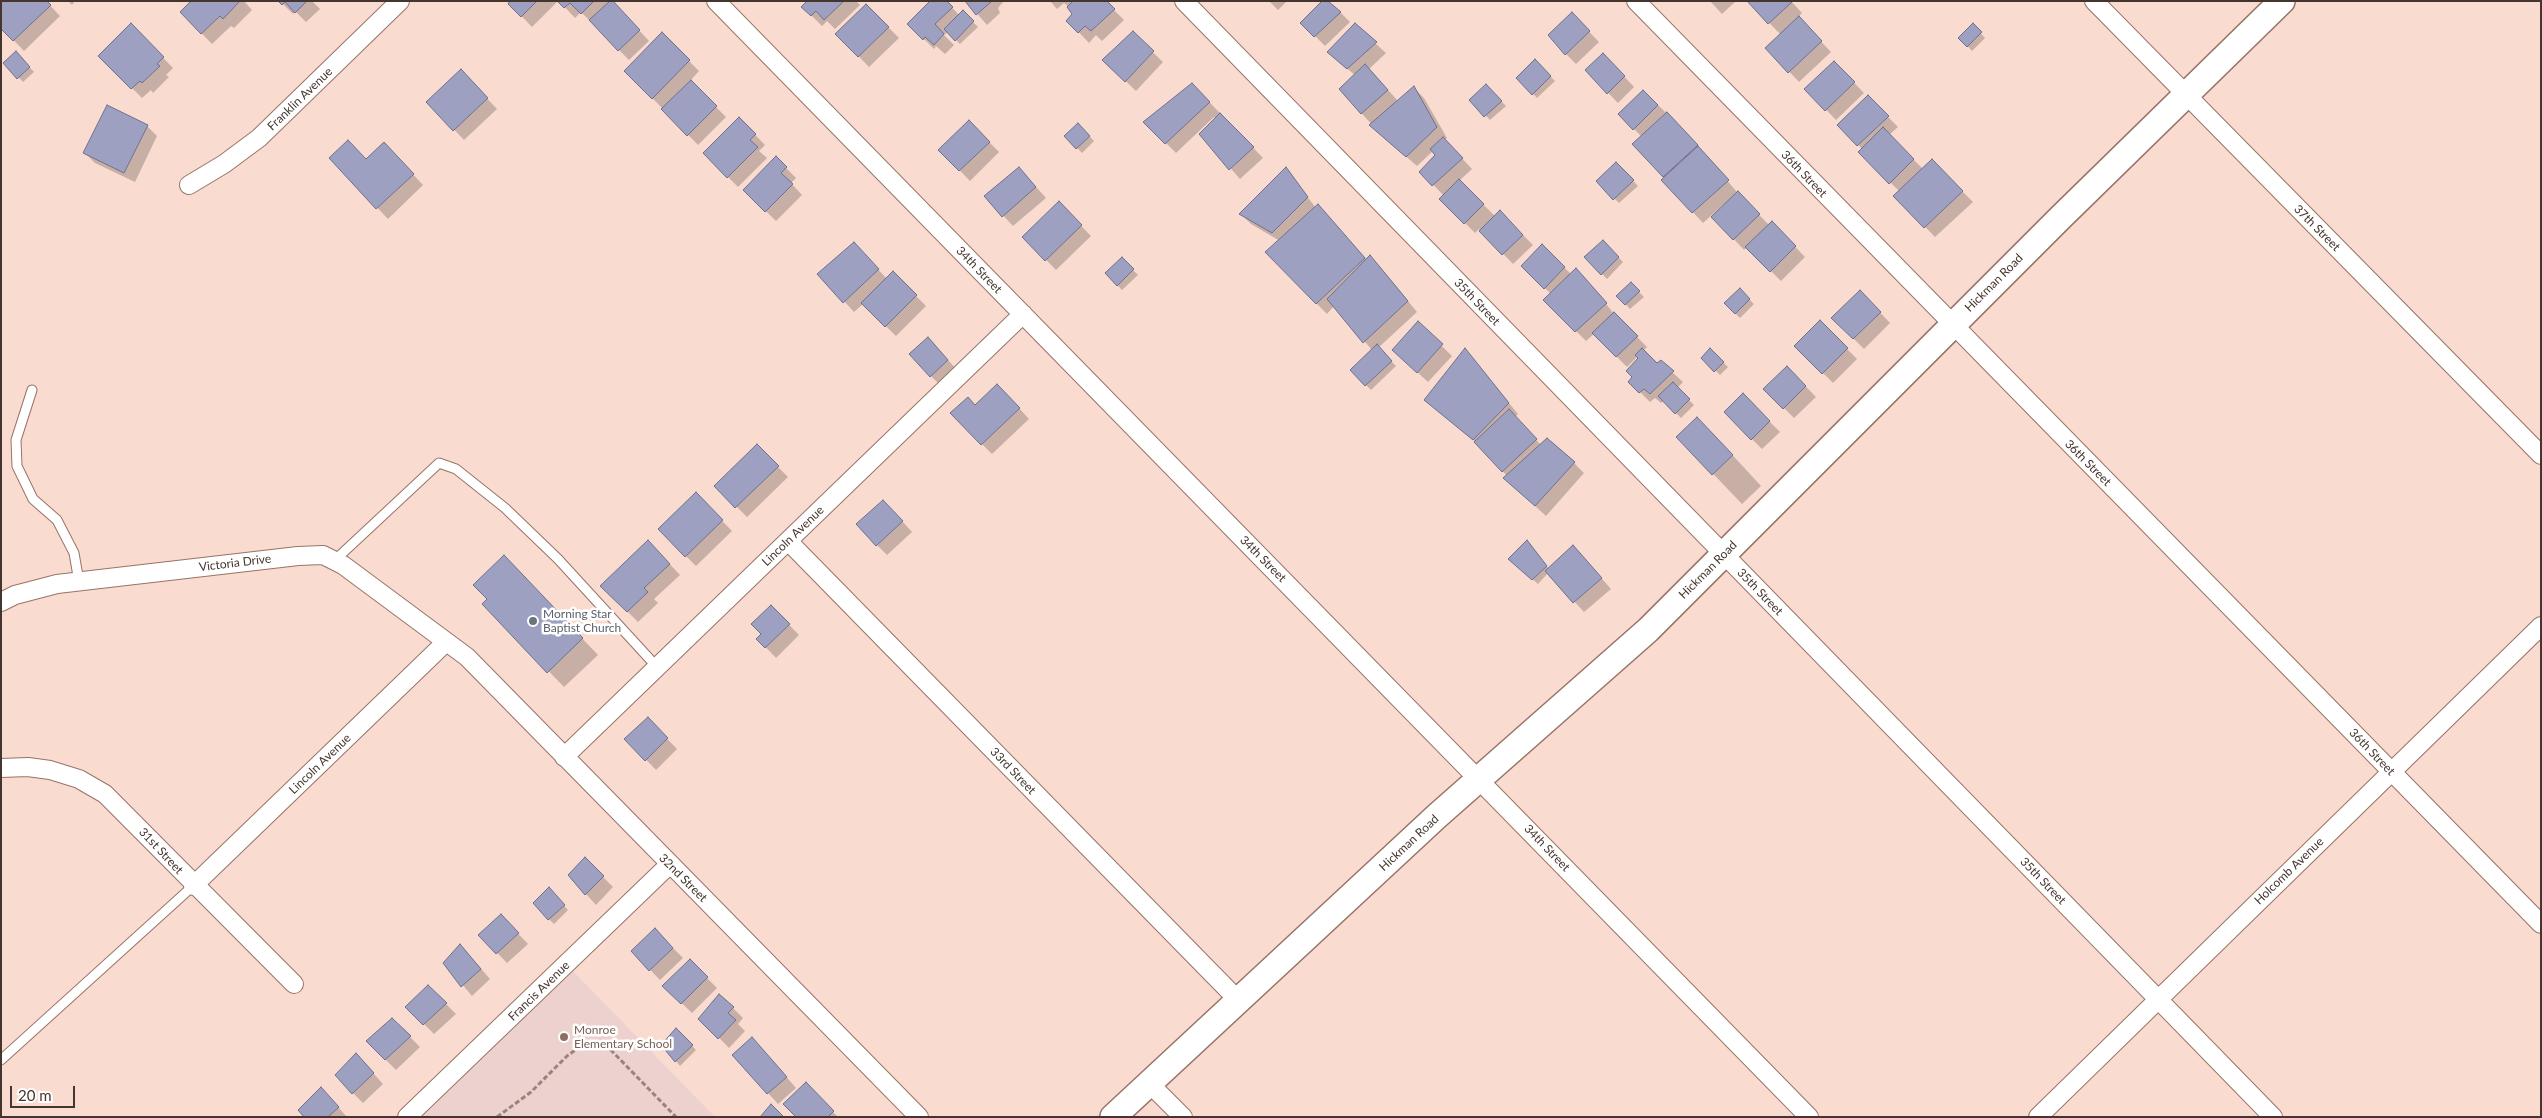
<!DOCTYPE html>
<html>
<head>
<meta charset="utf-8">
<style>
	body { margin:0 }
	#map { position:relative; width:2542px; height:1118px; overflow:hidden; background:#fadbcf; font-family:Lato,sans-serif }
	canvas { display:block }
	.frame { position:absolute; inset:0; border:2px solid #44352f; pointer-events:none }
	.scale { position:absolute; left:10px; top:1086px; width:65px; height:22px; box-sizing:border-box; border:2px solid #44352f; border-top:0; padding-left:6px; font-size:15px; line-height:18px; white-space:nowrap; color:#44352f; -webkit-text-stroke:4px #fff; paint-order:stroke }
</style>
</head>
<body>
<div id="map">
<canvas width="2542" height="1118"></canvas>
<div class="frame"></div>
<div class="scale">20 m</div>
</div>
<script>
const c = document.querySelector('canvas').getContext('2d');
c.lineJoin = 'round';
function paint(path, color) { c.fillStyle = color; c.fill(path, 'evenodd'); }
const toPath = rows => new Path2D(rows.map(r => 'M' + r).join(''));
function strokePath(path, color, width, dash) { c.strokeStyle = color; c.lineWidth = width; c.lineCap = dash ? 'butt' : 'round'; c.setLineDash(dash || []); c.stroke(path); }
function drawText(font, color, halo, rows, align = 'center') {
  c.font = font + ' Lato,sans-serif'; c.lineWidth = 5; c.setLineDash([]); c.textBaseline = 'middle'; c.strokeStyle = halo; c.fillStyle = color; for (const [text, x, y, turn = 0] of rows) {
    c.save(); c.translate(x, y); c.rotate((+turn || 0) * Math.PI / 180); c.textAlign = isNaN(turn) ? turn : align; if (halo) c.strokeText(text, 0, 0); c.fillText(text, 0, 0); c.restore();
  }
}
paint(toPath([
	[566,964,715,1117,407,1117]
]), '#ecd1cf');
paint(toPath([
	[46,1,60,16,24,51,1,27],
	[68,1,75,1,72,5],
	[193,1,244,1,252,10,234,28,231,26,212,44,181,12],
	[280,1,312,1,320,9,306,22,296,12,293,14],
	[512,1,558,1,532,27,510,4],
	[559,1,612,1,649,41,629,60,581,12,575,18],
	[809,1,856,1,860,5,835,29,827,21,822,26,803,7],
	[946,1,959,15,963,12,978,27,960,44,948,32,944,35,954,45,945,54,936,46,934,49,909,24],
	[966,1,1004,1,998,8,1000,13,987,25],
	[1050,1,1105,1,1124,20,1102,41,1096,35,1089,43,1068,21,1074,14,1069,7,1064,3,1057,9],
	[1269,1,1287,1,1278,10],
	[1710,1,1736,1,1722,14],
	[1748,1,1791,1,1802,13,1798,17,1831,52,1799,82,1767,48,1781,35],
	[866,5,899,38,869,67,837,34],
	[1340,12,1350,22,1325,46,1302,23],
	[1572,14,1599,42,1576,64,1566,54],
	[131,25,173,68,166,75,169,77,153,93,151,90,142,98,100,56],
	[1355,25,1386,53,1369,69,1398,101,1414,88,1424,98,1447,138,1445,140,1472,169,1459,181,1495,216,1500,212,1533,245,1513,264,1479,229,1475,233,1441,199,1444,196,1421,172,1437,156,1433,151,1417,166,1381,135,1340,89,1355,75,1339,62],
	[1973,25,1985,38,1972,51,1960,38],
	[1133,33,1163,62,1136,91,1104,60],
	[662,34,699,71,690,81,726,117,698,145,626,71],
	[16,53,34,72,23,82,5,63],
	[1603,54,1634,87,1618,103,1586,70],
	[1535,61,1555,81,1537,98,1518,78],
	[1834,62,1864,93,1836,120,1806,89],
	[461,71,497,109,464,140,428,102],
	[1192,84,1263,158,1240,179,1201,134,1216,119,1214,117,1176,153,1145,122],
	[1486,86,1506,106,1490,120,1471,100],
	[1643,91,1677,123,1737,192,1769,225,1772,223,1805,257,1781,281,1747,247,1744,250,1713,217,1725,205,1724,204,1703,223,1663,180,1665,178,1634,144,1642,137,1619,114],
	[1868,97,1898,127,1889,135,1923,169,1932,161,1973,202,1935,237,1895,196,1900,192,1860,152,1862,149,1839,125],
	[739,118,765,145,759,151,767,158,738,187,704,153],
	[969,122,999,152,970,181,940,150],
	[1078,124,1094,141,1082,153,1066,136],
	[147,126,157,136,135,182,95,163,85,153],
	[394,154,423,185,388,219,331,159,366,161],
	[776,158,796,178,791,183,802,195,776,221,744,190],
	[1616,163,1638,186,1619,203,1597,181],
	[1286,169,1316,208,1328,216,1367,260,1380,267,1417,312,1378,348,1396,366,1371,390,1351,370,1372,350,1334,306,1327,314,1267,253,1280,241,1251,224,1241,214],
	[1029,179,1046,198,1013,226,986,197],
	[1059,203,1091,236,1056,270,1024,237],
	[1603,242,1623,262,1607,279,1586,257],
	[1542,246,1571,274,1586,279,1615,315,1647,347,1643,351,1657,365,1661,362,1683,382,1677,388,1694,405,1681,418,1664,401,1661,403,1655,398,1650,402,1630,382,1634,377,1640,358,1638,356,1627,367,1594,334,1586,341,1545,300,1551,294,1522,266],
	[864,254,887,279,893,273,926,306,896,336,863,304,854,312,819,274],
	[1122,259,1138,275,1122,290,1106,273],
	[1631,284,1644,297,1630,309,1618,296],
	[1739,289,1754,304,1740,318,1725,303],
	[1870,302,1890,323,1864,349,1833,318],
	[1820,322,1857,359,1833,383,1796,346],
	[1418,323,1452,356,1428,382,1404,360],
	[938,349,958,371,941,386,931,376],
	[1465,350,1518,414,1515,417,1541,445,1574,463,1584,473,1546,516,1515,488,1507,476,1480,446,1426,400],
	[1710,350,1728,367,1720,375,1702,358],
	[1787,367,1816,397,1794,418,1765,389],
	[1743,395,1780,432,1762,449,1725,412],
	[1008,396,1029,419,992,454,982,444,976,406],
	[1678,437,1726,448,1761,486,1742,504],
	[757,446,788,477,747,517,716,486],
	[696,494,732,531,696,566,686,556],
	[893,511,912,532,887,555,877,545],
	[648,541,680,575,654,599,658,603,638,622,602,586],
	[1531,546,1549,569,1583,557,1611,589,1584,612,1548,573,1538,584,1515,564],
	[519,572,598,655,564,687,484,604],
	[771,606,799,635,776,658,758,639,763,634],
	[648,719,677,749,656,770,626,739],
	[585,859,613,887,596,905,569,875],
	[554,894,568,910,554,924,549,919],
	[511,926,528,944,507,963,480,935],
	[655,930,683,958,660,980,632,951],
	[470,956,490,979,472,996,444,963],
	[690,961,717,988,692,1013,664,986],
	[428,986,456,1014,434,1034,407,1007],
	[733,1008,743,1018,738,1024,745,1031,729,1048,700,1018],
	[392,1019,420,1047,396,1070,367,1041],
	[676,1029,696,1050,680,1066,676,1061],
	[762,1049,796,1088,778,1104,734,1055],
	[366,1065,383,1084,363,1103,353,1093],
	[806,1084,838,1117,797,1117],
	[331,1099,347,1117,306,1117]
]), '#0003');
const building = toPath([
	[1,1,47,1,51,5,13,41,1,29,1,1],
	[191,1,240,1,223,19,220,16,201,34,180,12,191,1],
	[278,1,307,1,295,13,285,2,282,5,278,1],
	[510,1,537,1,521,17,508,4,510,1],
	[557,1,594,1,581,14,570,3,564,8,557,1],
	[610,1,613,1,640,30,618,51,589,20,610,1],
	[807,1,844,1,824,20,816,11,811,16,801,7,807,1],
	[930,1,947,1,953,7,935,24,944,34,934,45,925,37,923,40,907,24,930,1],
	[965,1,990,1,991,2,976,15,965,1],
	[1073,1,1107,1,1115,9,1091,31,1085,26,1078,33,1066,21,1072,14,1067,7,1073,1],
	[1322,1,1328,1,1341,12,1314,37,1300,23,1322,1],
	[1747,1,1792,1,1792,2,1768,24,1747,1],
	[866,4,889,27,858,57,835,34,866,4],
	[963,10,974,21,955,41,944,29,963,10],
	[1572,12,1590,31,1565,55,1548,35,1572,12],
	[1799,16,1822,41,1788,73,1765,48,1799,16],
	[131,23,164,57,157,64,160,66,142,83,140,81,131,89,98,56,131,23],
	[1355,23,1377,42,1347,69,1327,52,1355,23],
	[1973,23,1982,32,1967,47,1958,38,1973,23],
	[1133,31,1154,51,1125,82,1102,60,1133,31],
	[662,32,690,60,652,99,624,71,662,32],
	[16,51,30,67,17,79,3,63,16,51],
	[1603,53,1625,76,1607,94,1585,70,1603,53],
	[1535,59,1551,76,1532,95,1516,78,1535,59],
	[1834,61,1855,82,1825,111,1804,89,1834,61],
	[1365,64,1388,90,1361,114,1339,89,1365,64],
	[461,69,488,98,453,131,426,102,461,69],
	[691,80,717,106,687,136,661,109,691,80],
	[1192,83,1210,102,1165,144,1143,122,1192,83],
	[1486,84,1502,101,1484,117,1469,100,1486,84],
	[1414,86,1437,127,1406,157,1369,125,1414,86],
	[1643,90,1658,105,1633,130,1618,114,1643,90],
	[1868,95,1889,116,1857,146,1837,125,1868,95],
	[107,105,148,125,124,173,83,153,107,105],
	[1667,112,1698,145,1663,177,1632,144,1667,112],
	[1220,113,1254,147,1229,170,1199,134,1220,113],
	[739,117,756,134,750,140,758,147,727,178,703,153,739,117],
	[969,120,990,142,959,171,938,150,969,120],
	[1078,123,1090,136,1076,149,1064,136,1078,123],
	[1883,127,1914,159,1889,184,1858,152,1883,127],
	[1443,137,1463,158,1432,186,1419,172,1435,155,1430,149,1443,137],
	[348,140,366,159,384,142,414,174,376,209,329,158,348,140],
	[1698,146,1729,180,1692,213,1661,180,1698,146],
	[776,156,787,167,781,173,793,184,765,212,743,190,776,156],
	[1932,159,1963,191,1924,228,1893,196,1932,159],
	[1616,162,1634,180,1613,200,1596,181,1616,162],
	[1019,167,1036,187,1002,217,984,196,1019,167],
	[1286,167,1308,197,1272,233,1239,214,1286,167],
	[1459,179,1484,204,1464,224,1439,199,1459,179],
	[1738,191,1760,214,1733,240,1711,217,1738,191],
	[1059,201,1082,225,1045,261,1022,237,1059,201],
	[1318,204,1365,258,1316,304,1265,252,1318,204],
	[1500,210,1523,235,1502,255,1479,231,1500,210],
	[1772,221,1796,246,1770,272,1745,247,1772,221],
	[1603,240,1619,257,1601,275,1584,257,1603,240],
	[854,242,879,269,843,303,817,274,854,242],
	[1542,244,1565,267,1544,289,1521,266,1542,244],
	[1370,255,1408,301,1363,343,1327,299,1370,255],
	[1122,257,1134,269,1117,286,1105,273,1122,257],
	[1576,268,1607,303,1575,332,1543,300,1576,268],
	[893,271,917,295,885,327,861,303,893,271],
	[1631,282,1640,291,1625,305,1616,296,1631,282],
	[1740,288,1750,299,1735,314,1724,303,1740,288],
	[1860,290,1881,312,1853,339,1831,318,1860,290],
	[1614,312,1638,336,1616,357,1592,333,1614,312],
	[1820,320,1848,348,1822,374,1794,346,1820,320],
	[1418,321,1443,344,1417,373,1392,350,1418,321],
	[928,337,948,360,930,377,909,354,928,337],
	[1377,344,1392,361,1365,386,1350,370,1377,344],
	[1465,348,1509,403,1473,440,1424,400,1465,348],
	[1642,348,1657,363,1661,360,1674,371,1650,394,1644,389,1639,393,1628,382,1632,377,1626,371,1638,358,1635,355,1642,348],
	[1710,348,1724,362,1714,372,1701,358,1710,348],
	[1787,366,1806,386,1783,409,1763,389,1787,366],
	[1673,382,1690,399,1675,414,1658,396,1673,382],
	[997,384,1020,408,981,445,950,413,968,397,975,405,997,384],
	[1743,393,1770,421,1751,440,1724,412,1743,393],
	[1509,409,1537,439,1502,472,1474,442,1509,409],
	[1697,417,1733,455,1712,475,1676,437,1697,417],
	[1547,438,1575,462,1535,506,1503,478,1547,438],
	[757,444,779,466,735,508,714,486,757,444],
	[696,492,723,520,685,557,658,529,696,492],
	[883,500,903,521,876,546,856,524,883,500],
	[648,540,670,564,644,588,648,592,627,612,600,586,648,540],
	[1527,540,1547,566,1532,580,1508,559,1527,540],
	[1573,545,1602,578,1573,603,1545,571,1573,545],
	[504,555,583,638,547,673,482,604,487,599,473,585,504,555],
	[771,605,790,624,765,648,756,639,761,634,751,624,771,605],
	[648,717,668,738,645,761,624,739,648,717],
	[585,857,604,876,585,895,568,875,585,857],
	[549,887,565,905,548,920,533,903,549,887],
	[501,914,519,933,496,954,478,935,501,914],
	[655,928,673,948,649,971,631,951,655,928],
	[460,944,481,969,461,987,443,963,460,944],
	[690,959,708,977,681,1004,662,986,690,959],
	[428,985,447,1003,423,1025,405,1007,428,985],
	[719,994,734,1007,728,1013,736,1020,718,1039,698,1019,719,994],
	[392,1018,411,1036,385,1060,366,1041,392,1018],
	[676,1028,693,1045,675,1062,661,1045,676,1028],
	[752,1037,787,1077,767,1094,732,1055,752,1037],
	[356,1053,374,1073,352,1094,335,1075,356,1053],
	[806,1082,834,1111,828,1117,796,1117,783,1104,806,1082],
	[321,1087,339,1107,328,1117,304,1117,298,1110,321,1087],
	[771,1104,784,1117,760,1117,771,1104]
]);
paint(building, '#9da0c1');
strokePath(building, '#6c708e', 1);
const lane = toPath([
	[32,390,16,440,17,466,33,499,57,520,74,553,79,582],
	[334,561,439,463,456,469,505,508,558,559,657,667],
	[1,1060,193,886]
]);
const street = toPath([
	[716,1,1809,1117],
	[1184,1,2273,1117],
	[1636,1,2541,924],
	[2094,1,2541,455],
	[189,185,224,164,259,138,400,1],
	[788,541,1239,1001],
	[1,602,15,595,57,584,298,556,323,555,343,565,467,657,919,1117],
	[564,757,1023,314],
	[1,768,28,767,50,770,79,779,105,794,294,984],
	[193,886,446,642],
	[1149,1083,1183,1117],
	[407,1117,670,864],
	[2038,1117,2541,626]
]);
const secondary = toPath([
	[1113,1117,1437,816,1648,630,2060,218,2282,1]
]);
strokePath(lane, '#977467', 11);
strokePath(street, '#977467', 20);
strokePath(secondary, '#977467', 28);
strokePath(toPath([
	[497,1117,531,1092,567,1056,578,1048,595,1042,606,1045,676,1117]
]), '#9b847b', 3, [5, 2.5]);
strokePath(lane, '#fff', 9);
strokePath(street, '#fff', 18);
strokePath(secondary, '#fff', 25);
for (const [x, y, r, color] of [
	[533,621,5,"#6b7280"],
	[564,1037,5,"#8d6e63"]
]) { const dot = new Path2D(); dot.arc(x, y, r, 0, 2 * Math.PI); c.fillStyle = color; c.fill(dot); strokePath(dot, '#fff', 2); }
drawText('12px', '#44352f', '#fff', [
	["Franklin Avenue",300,99,-44],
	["36th Street",1804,174,46],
	["37th Street",2317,228,45],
	["34th Street",979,270,46],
	["Hickman Road",1994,283,-45],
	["35th Street",1477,302,46],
	["36th Street",2088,463,45],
	["Lincoln Avenue",793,536,-44],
	["34th Street",1263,559,45],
	["Victoria Drive",235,563,-7],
	["Hickman Road",1708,570,-45],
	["35th Street",1760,592,46],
	["36th Street",2372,752,46],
	["Lincoln Avenue",320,764,-44],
	["33rd Street",1013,771,46],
	["Hickman Road",1409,843,-43],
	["34th Street",1547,848,46],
	["31st Street",161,851,47],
	["Holcomb Avenue",2289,871,-44],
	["32nd Street",683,878,45],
	["35th Street",2043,881,46],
	["Francis Avenue",539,991,-44]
]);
drawText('12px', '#5b616d', '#fff', [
	["Morning Star",543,614],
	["Baptist Church",543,628]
], 'left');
drawText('12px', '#785e54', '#fff', [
	["Monroe",574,1030],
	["Elementary School",574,1044]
], 'left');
</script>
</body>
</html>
